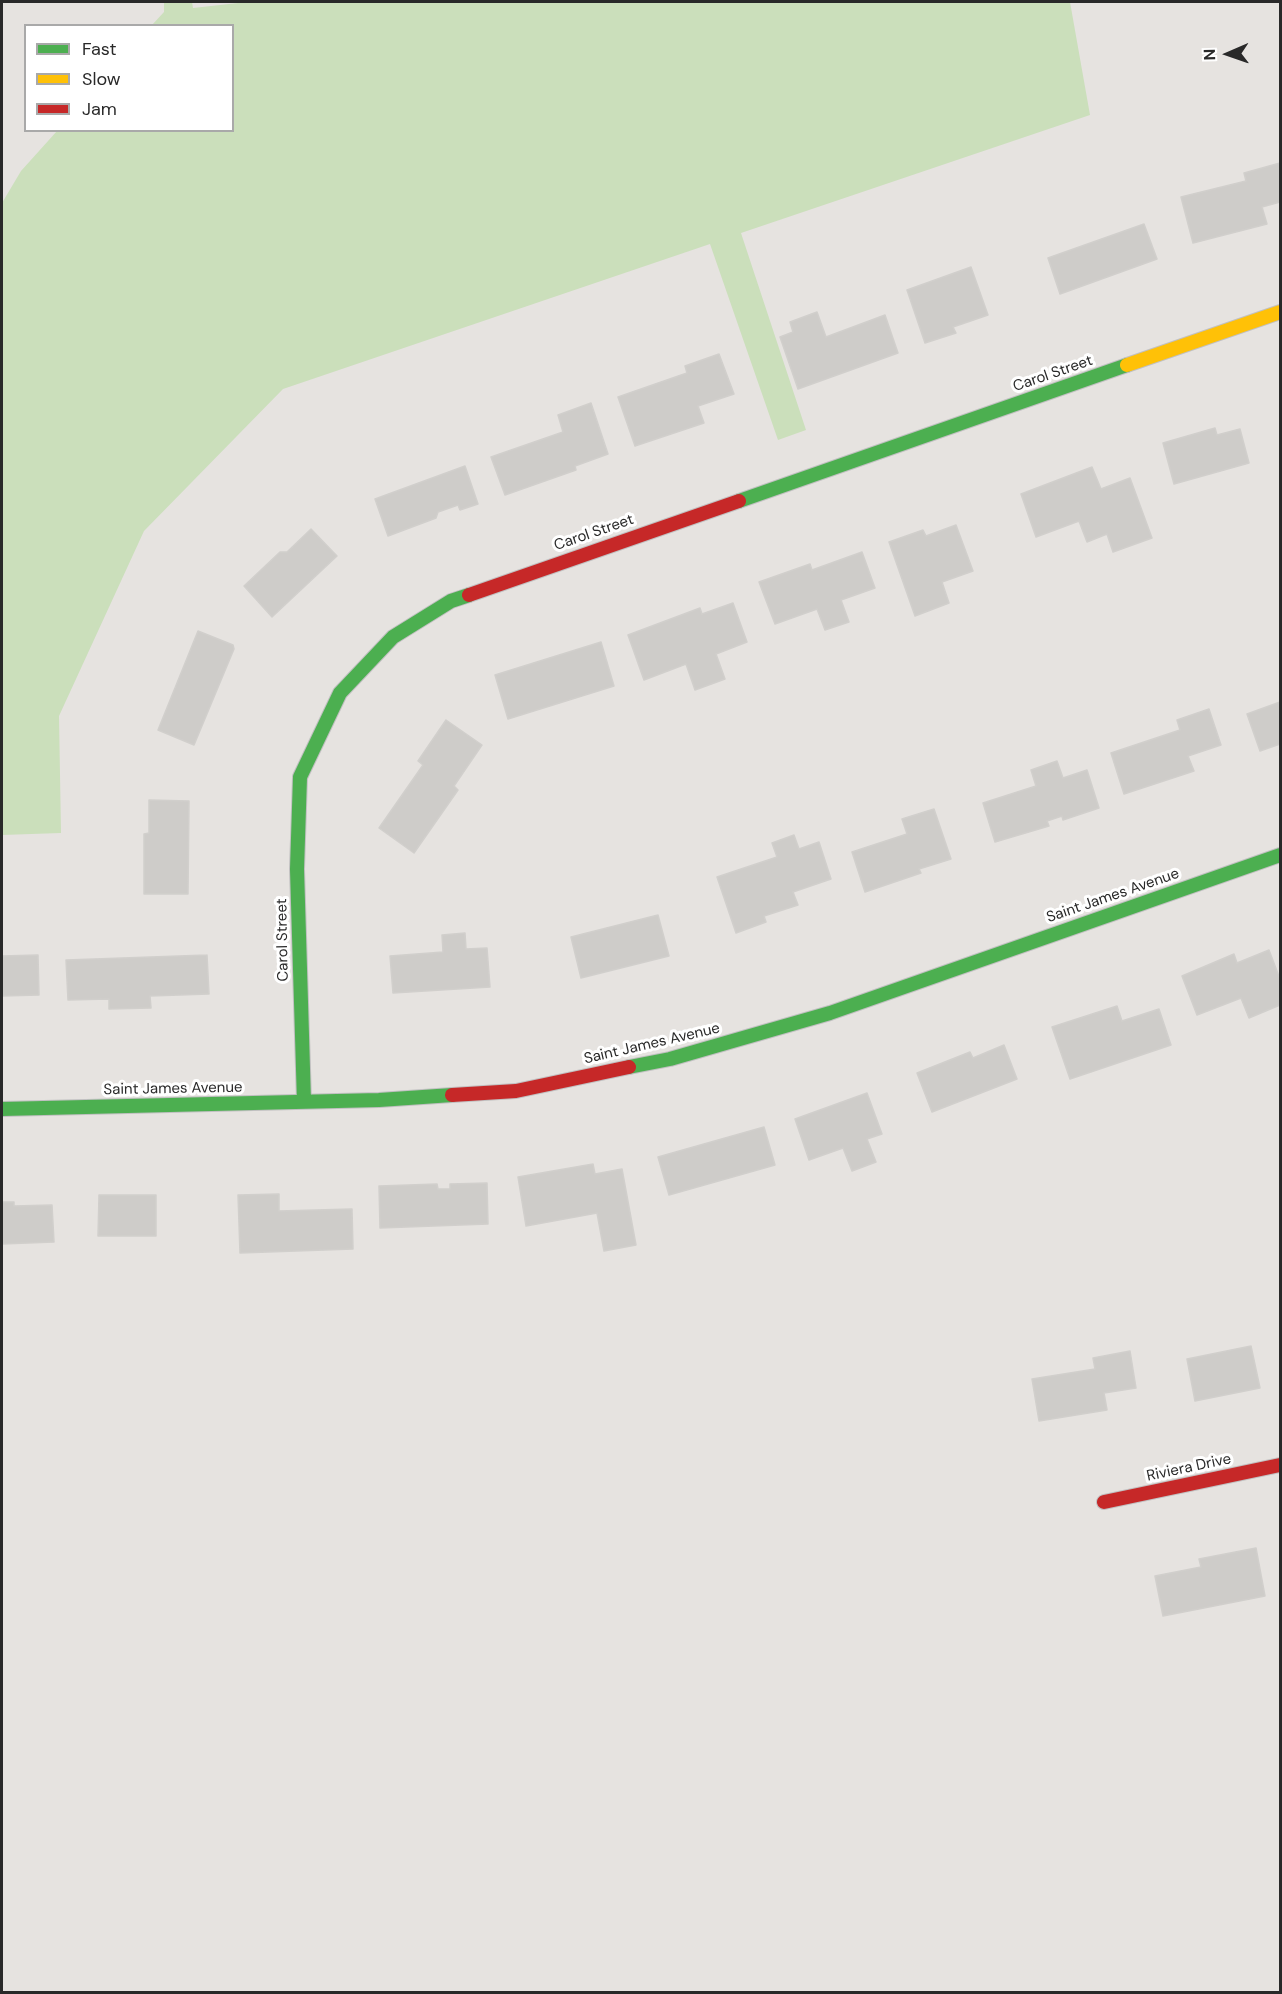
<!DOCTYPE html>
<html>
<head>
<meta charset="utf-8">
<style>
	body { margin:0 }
	#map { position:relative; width:1282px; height:1994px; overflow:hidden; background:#e6e3e0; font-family:"DM Sans",sans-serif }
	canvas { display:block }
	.frame { position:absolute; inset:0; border:3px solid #292929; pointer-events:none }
	.legend { position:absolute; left:24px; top:24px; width:210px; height:108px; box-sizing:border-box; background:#fff; border:2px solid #a9a9a9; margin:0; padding:8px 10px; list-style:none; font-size:18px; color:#292929 }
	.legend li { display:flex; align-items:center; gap:12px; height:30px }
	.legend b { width:30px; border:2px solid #a9a9a9 }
	.north { position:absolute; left:1198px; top:24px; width:60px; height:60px; -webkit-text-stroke:4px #fff; paint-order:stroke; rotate:268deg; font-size:16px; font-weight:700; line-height:24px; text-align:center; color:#292929 }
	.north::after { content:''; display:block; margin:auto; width:21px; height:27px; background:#292929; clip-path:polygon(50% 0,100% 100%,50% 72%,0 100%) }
</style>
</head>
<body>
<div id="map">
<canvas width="1282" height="1994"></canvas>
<div class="frame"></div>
<ul class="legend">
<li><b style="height:8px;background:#4caf50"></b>Fast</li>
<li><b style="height:8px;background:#ffc107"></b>Slow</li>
<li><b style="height:8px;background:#c62828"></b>Jam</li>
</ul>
<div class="north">N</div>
</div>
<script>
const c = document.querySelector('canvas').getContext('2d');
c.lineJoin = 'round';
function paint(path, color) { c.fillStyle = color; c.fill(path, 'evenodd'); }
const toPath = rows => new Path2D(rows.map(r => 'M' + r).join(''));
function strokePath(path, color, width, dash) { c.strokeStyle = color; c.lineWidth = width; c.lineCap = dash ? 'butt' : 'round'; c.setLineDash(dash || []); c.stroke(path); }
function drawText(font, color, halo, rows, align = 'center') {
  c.font = font + ' "DM Sans",sans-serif'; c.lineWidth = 6; c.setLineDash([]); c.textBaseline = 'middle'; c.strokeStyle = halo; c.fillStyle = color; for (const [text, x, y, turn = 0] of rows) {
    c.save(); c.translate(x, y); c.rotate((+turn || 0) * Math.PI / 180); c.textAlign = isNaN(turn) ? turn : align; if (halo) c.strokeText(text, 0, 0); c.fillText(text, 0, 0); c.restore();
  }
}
paint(toPath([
	[164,2,192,2,193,8,247,2,1070,2,1090,115,741,233,806,430,778,440,710,244,283,389,144,531,59,716,61,833,2,835,2,203,21,171,57,131,232,130,232,26,152,25,164,12]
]), '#cbdfbb');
const building = toPath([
	[1280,163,1280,202,1262,207,1267,224,1193,243,1181,197,1246,181,1244,173,1280,163],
	[1144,224,1157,259,1060,294,1048,258,1144,224],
	[971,267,988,315,953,327,956,333,925,343,907,290,971,267],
	[817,312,826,337,885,315,898,353,798,389,780,337,793,332,790,322,817,312],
	[719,354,734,394,698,406,704,423,635,446,618,397,687,373,685,366,719,354],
	[591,403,608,454,575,466,576,470,505,495,491,457,563,432,558,415,591,403],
	[1215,428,1217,435,1240,429,1249,463,1174,484,1163,443,1215,428],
	[465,466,478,504,460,510,458,505,438,512,436,518,388,536,375,499,465,466],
	[1092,467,1101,489,1130,478,1152,538,1113,552,1107,534,1087,542,1079,521,1036,537,1021,494,1092,467],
	[956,525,973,571,942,582,949,603,915,616,889,542,923,530,926,536,956,525],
	[311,529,337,556,272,617,244,586,280,552,287,552,311,529],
	[862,552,875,588,841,600,849,622,825,630,817,609,775,624,759,582,810,564,812,570,862,552],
	[733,603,747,642,716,654,725,679,695,690,686,664,644,680,628,635,700,608,702,614,733,603],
	[198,631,233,645,234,649,194,745,158,730,198,631],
	[601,642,614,686,508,719,495,675,601,642],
	[1280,702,1280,744,1260,751,1247,714,1280,702],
	[1209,709,1221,745,1188,756,1194,771,1124,794,1111,753,1180,730,1177,720,1209,709],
	[446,720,482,745,454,786,458,790,414,853,379,828,423,765,418,761,446,720],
	[1057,761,1063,778,1087,770,1099,808,1063,820,1062,816,1047,821,1049,826,995,842,983,803,1036,786,1031,770,1057,761],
	[149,800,189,801,188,894,144,894,144,834,149,833,149,800],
	[934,809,951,859,919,869,921,873,865,892,852,852,907,834,902,819,934,809],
	[794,835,799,849,819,842,831,879,793,892,798,905,764,916,766,922,736,933,717,877,777,857,772,843,794,835],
	[658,915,669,956,581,978,571,937,658,915],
	[465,933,466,949,487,948,490,987,393,993,390,956,443,952,442,935,465,933],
	[1269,950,1280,979,1280,1005,1249,1018,1241,998,1197,1015,1182,976,1234,954,1237,963,1269,950],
	[38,955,39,995,2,996,2,1016,2,956,38,955],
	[207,955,209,994,150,996,151,1008,109,1009,109,999,68,1000,66,960,207,955],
	[1117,1006,1122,1021,1159,1009,1171,1045,1070,1079,1052,1027,1117,1006],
	[1004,1045,1017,1079,932,1112,917,1073,970,1052,973,1058,1004,1045],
	[867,1093,882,1134,867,1139,876,1162,852,1171,843,1148,809,1160,795,1119,867,1093],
	[764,1127,775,1165,669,1195,658,1157,764,1127],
	[593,1164,595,1174,622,1169,636,1245,604,1251,597,1213,526,1226,518,1177,593,1164],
	[487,1183,488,1224,380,1228,379,1186,437,1184,438,1189,450,1189,450,1184,487,1183],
	[279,1194,279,1211,352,1209,353,1249,240,1253,238,1195,279,1194],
	[99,1195,156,1195,156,1236,98,1236,99,1195],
	[2,1202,14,1202,14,1206,52,1205,54,1242,2,1244,2,1202],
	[1251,1346,1260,1388,1195,1401,1187,1359,1251,1346],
	[1130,1351,1136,1388,1104,1393,1107,1410,1039,1421,1032,1379,1095,1369,1093,1358,1130,1351],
	[1256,1548,1265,1596,1163,1616,1155,1576,1201,1567,1199,1559,1256,1548]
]);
paint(building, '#ceccc9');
strokePath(building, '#d1cfcc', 1.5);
const fast = toPath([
	[739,501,1127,365],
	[629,1067,670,1059,830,1013,1280,855],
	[304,1102,297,869,300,777,340,693,393,637,451,601,469,595],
	[2,1109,379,1100,452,1095]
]);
const slow = toPath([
	[1127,365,1280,312]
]);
const jam = toPath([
	[469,595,739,501],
	[452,1095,516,1091,629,1067],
	[1104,1502,1280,1465]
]);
strokePath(fast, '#c1c0c1', 16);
strokePath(slow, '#c1c0c1', 16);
strokePath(jam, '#c1c0c1', 16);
strokePath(fast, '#4caf50', 14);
strokePath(slow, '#ffc107', 14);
strokePath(jam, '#c62828', 14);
drawText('15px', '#292929', '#fff', [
	["Carol Street",1053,374,-19],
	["Carol Street",594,533,-19],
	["Saint James Avenue",1113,896,-19],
	["Carol Street",283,940,-91],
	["Saint James Avenue",652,1044,-13],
	["Saint James Avenue",173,1089,-1],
	["Riviera Drive",1189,1468,-12]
]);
</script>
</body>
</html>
